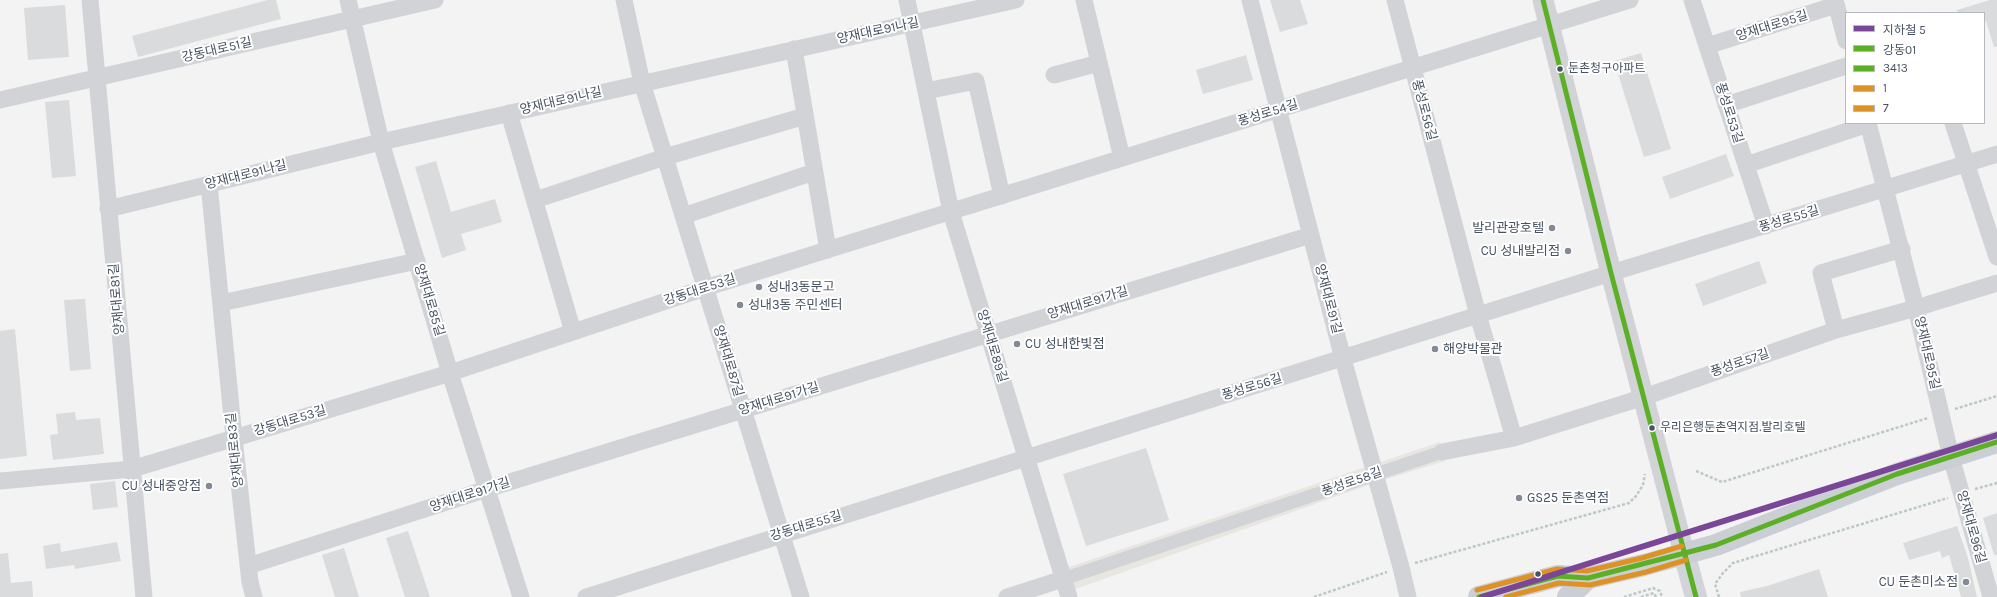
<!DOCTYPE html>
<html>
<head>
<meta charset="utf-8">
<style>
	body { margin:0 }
	#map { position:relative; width:1997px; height:597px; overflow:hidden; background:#f3f3f3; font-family:Karla,"Noto Sans KR",sans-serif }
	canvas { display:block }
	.legend { position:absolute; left:1845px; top:12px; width:140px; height:112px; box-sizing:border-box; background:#fff; border:1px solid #b5bac0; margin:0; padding:5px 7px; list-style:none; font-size:12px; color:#475262 }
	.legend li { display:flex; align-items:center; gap:8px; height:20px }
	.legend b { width:20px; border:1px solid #b5bac0 }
</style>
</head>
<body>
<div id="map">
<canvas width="1997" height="597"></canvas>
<ul class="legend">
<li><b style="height:5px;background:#794698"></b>지하철 5</li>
<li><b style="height:5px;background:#5bb025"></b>강동01</li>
<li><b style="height:5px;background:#5bb025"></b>3413</li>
<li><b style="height:5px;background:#de9226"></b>1</li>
<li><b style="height:5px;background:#de9226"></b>7</li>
</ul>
</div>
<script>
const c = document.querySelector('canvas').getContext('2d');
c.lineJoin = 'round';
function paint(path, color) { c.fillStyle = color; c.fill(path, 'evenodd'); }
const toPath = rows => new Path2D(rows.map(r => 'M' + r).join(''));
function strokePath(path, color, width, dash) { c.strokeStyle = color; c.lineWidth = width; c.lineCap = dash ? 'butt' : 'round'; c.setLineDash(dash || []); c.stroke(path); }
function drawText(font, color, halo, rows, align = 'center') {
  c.font = font + ' Karla,"Noto Sans KR",sans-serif'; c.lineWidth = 4; c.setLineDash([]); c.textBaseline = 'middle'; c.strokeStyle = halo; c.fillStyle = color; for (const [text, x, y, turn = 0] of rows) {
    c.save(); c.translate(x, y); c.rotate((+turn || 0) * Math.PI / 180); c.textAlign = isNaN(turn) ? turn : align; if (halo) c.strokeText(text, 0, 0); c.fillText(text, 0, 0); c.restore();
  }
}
paint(toPath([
	[1440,442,1445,461,1377,482,1067,592,1060,570]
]), '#e7e6e1');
paint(toPath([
	[268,0,276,0,281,19,138,57,132,36],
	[1270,0,1300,0,1308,24,1280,32],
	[1990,0,1997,0,1997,47,1994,47,1986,21,1984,22,1984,13,1957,13,1957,10],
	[65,5,69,57,28,60,24,8],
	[1641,53,1671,149,1644,157,1614,61],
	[1246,55,1253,80,1203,94,1196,70],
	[69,100,76,176,52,178,45,102],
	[1726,154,1734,176,1670,199,1662,177],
	[436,161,451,212,495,199,502,222,461,234,466,250,442,258,415,167],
	[1759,261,1767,283,1703,306,1695,284],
	[85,299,91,369,70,371,64,300],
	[15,329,27,456,0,459,0,331],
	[75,412,76,420,100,418,104,454,53,460,50,435,58,434,56,414],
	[1146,448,1169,520,1086,546,1063,474],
	[115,481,118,507,93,510,90,484],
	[1997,513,1997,555,1994,555,1983,518],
	[1957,526,1968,558,1977,597,1961,597,1949,555,1942,558,1940,551,1909,560,1903,543],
	[408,531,430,597,405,597,386,538],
	[117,542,121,561,75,569,74,565,46,569,43,546,60,543,61,552],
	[344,548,359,597,335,597,322,555],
	[8,553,11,583,32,581,33,597,0,597,0,554],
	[1819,569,1828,597,1741,597,1740,592,1767,586]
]), '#dadbdd');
strokePath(toPath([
	[1955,409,1997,396],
	[1696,471,1722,482,1928,418],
	[1975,489,1997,483],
	[1415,563,1629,503,1636,496,1643,485,1645,474],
	[1314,597,1387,572],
	[1624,597,1653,588,1660,591,1662,597],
	[1641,597,1654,593,1656,597],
	[1719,597,1715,584,1723,573,1733,563,1948,498]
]), '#bcc8c7', 2.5, [3, 2]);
strokePath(toPath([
	[1063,579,1442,452]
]), '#d1d3d7', 13);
strokePath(toPath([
	[90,0,144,597],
	[348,0,381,142,450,373,521,597],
	[624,0,642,83,801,597],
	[907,0,951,212,1069,597],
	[1084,0,1122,158],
	[1250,0,1343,359,1401,567,1408,597],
	[1395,0,1478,315,1514,438],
	[1692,0,1766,226],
	[1835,0,1846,41],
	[1707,46,1836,5],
	[794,49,828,250],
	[1054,75,1099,63],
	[926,91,976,81,1002,196],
	[0,100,435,0],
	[1726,105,1846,66],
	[509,113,573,332],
	[1868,123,1916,308,1951,457,1991,597],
	[1953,123,1997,257],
	[1746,165,1868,124],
	[209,184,234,438,250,582,254,597],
	[535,200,665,157,805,116],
	[108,209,381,142,1016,0],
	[683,216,814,172],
	[221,303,417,261],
	[1836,330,1821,273,1902,249],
	[1442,452,1514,438,1644,397,1836,330,1916,308,1997,283],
	[0,481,132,469,450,373,705,288,1630,0],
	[248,566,487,489,1311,235],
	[586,597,1611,273,1997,154],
	[1007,597,1063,579]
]), '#d1d3d7', 17);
strokePath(toPath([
	[1543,0,1611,273,1684,553]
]), '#d1d3d7', 21);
strokePath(toPath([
	[1684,553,1696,597]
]), '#d1d4d8', 22);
strokePath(toPath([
	[1479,597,1558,576,1588,578,1644,565,1716,545,1897,474,1997,442],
	[1568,597,1588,578]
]), '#cbced4', 22);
strokePath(toPath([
	[1543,0,1611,273,1696,597]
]), '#5bb025', 5);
strokePath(toPath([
	[1479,597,1558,576,1588,578,1716,545,1897,474,1997,442]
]), '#5bb025', 5);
strokePath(toPath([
	[1506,597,1559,583,1590,585,1646,572,1686,560]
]), '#de9226', 5);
strokePath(toPath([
	[1477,590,1557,569,1587,571,1642,558,1682,546]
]), '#de9226', 5);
strokePath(toPath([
	[1482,597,1997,435]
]), '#794698', 6);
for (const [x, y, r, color] of [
	[1560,69,3.5,"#475262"],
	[1552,228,4,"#838a95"],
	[1568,251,4,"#838a95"],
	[759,287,4,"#838a95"],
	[740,305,4,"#838a95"],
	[1017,344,4,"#838a95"],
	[1435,349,4,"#838a95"],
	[1652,428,3.5,"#475262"],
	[209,486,4,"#838a95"],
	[1519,498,4,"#838a95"],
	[1538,574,3.5,"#475262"],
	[1966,582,4,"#838a95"]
]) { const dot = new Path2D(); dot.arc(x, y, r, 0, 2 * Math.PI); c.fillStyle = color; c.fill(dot); strokePath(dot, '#fff', 1.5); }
drawText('12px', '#475262', '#fff', [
	["둔촌청구아파트",1568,69],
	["우리은행둔촌역지점.발리호텔",1660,428]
], 'left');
drawText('13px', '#475262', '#fff', [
	["양재대로95길",1772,26,-17],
	["양재대로91나길",878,31,-12],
	["강동대로51길",217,50,-13],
	["양재대로91나길",561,101,-13],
	["풍성로56길",1424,110,75],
	["풍성로54길",1268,113,-17],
	["풍성로53길",1729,113,72],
	["양재대로91나길",246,175,-14],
	["풍성로55길",1789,219,-17],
	["강동대로53길",700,290,-18],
	["양재대로81길",117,299,-95],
	["양재대로91길",1328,299,75],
	["양재대로85길",429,300,73],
	["양재대로91가길",1088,303,-17],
	["양재대로89길",992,346,73],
	["양재대로95길",1927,353,77],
	["양재대로87길",728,361,73],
	["풍성로57길",1740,363,-19],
	["풍성로56길",1252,387,-17],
	["양재대로91가길",779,399,-17],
	["강동대로53길",290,421,-17],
	["양재대로83길",235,450,-96],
	["풍성로58길",1352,482,-19],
	["양재대로91가길",470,495,-18],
	["강동대로55길",806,526,-17],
	["양재대로96길",1971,527,74]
]);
drawText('13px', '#475262', '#fff', [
	["발리관광호텔",1544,228,"right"],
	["CU 성내발리점",1560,251,"right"],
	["성내3동문고",767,287],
	["성내3동 주민센터",748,305],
	["CU 성내한빛점",1025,344],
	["해양박물관",1443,349],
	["CU 성내중앙점",201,486,"right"],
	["GS25 둔촌역점",1527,498],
	["CU 둔촌미소점",1958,582,"right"]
], 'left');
</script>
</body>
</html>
